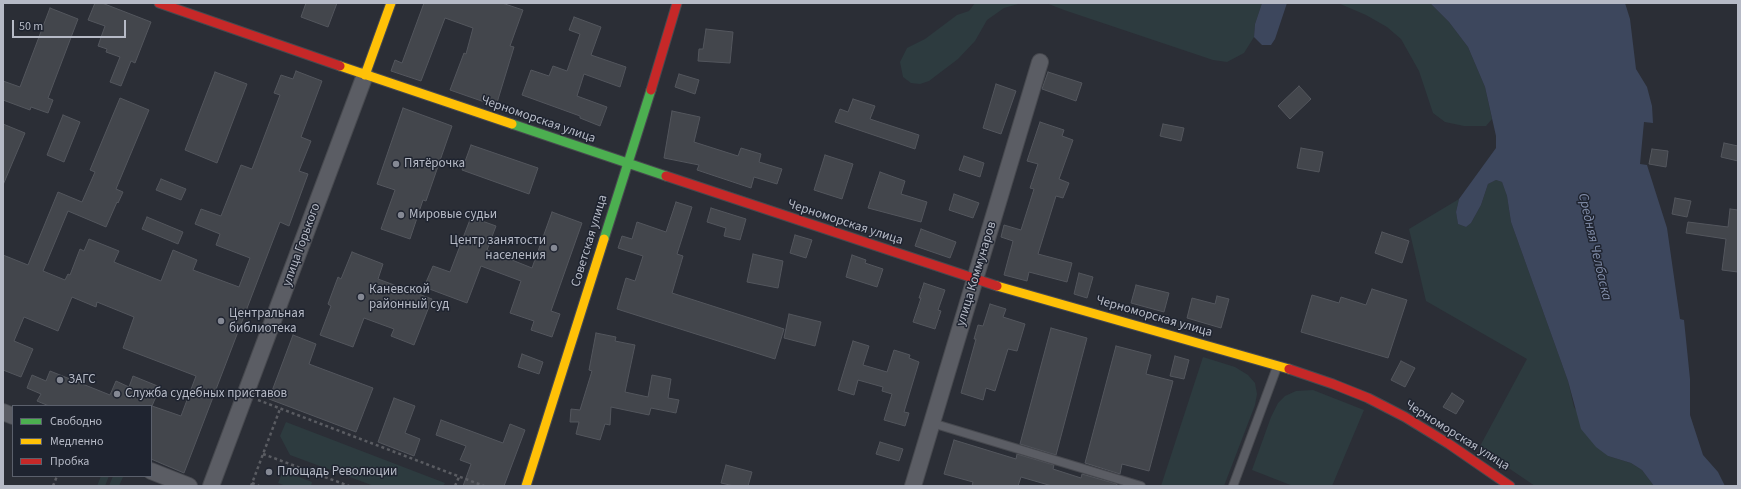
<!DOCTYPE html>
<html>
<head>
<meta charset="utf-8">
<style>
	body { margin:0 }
	#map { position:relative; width:1741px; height:489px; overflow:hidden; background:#2b2e36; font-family:"Source Sans 3",sans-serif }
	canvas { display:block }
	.frame { position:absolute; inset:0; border:4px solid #b6bac6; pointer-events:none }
	.legend { position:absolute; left:12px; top:405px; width:140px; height:72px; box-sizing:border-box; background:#1f2430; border:1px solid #5b606c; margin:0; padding:5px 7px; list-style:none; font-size:12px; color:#b6bac6 }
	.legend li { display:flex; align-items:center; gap:8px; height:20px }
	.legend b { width:20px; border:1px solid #5b606c }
	.scale { position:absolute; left:12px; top:20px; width:114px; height:18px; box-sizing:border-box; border:2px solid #b6bac6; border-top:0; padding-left:5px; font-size:12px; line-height:14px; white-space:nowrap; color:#b6bac6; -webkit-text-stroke:3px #1f2430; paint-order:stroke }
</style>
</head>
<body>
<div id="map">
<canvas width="1741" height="489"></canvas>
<div class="frame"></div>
<ul class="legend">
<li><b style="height:5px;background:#4caf50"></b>Свободно</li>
<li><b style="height:5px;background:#ffc107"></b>Медленно</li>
<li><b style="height:5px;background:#c62828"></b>Пробка</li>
</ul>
<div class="scale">50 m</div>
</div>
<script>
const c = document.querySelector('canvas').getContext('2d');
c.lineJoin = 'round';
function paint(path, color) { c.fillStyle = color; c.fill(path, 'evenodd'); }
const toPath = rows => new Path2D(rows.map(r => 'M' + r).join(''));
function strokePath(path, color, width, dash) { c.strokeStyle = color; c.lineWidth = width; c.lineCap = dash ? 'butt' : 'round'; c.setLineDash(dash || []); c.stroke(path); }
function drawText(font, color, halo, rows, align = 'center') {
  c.font = font + ' "Source Sans 3",sans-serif'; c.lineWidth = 3; c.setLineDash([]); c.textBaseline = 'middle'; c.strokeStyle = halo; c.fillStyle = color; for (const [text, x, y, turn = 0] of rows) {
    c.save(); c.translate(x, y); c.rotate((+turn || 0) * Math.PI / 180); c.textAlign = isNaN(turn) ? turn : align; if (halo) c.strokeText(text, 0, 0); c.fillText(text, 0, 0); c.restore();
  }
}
paint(toPath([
	[975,3,1022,3,1004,8,987,20,975,41,958,59,929,81,920,84,911,83,903,77,900,62,907,48,925,39,957,15,969,11],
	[1046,3,1262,3,1255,24,1254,37,1244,53,1227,62,1213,60,1064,10],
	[1338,3,1430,3,1449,22,1468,47,1485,87,1492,119,1486,126,1464,126,1445,122,1433,113,1419,71,1401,39,1387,27,1366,15],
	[1496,180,1502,182,1507,196,1511,222,1568,381,1574,407,1608,456,1631,463,1642,470,1654,486,1535,486,1479,448,1527,359,1426,301,1409,229,1459,199,1456,212,1458,224,1466,227,1471,223,1481,205,1488,184],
	[1203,357,1235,367,1248,375,1255,383,1257,394,1255,405,1224,486,1161,486],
	[1313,390,1364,410,1332,486,1293,486,1252,470,1271,417,1278,403,1285,396,1296,391],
	[286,422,445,483,443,486,374,486,290,455,280,436],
	[283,471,312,482,311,486,286,486,278,483],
	[101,476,109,476,105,486,97,486],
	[113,476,123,477,119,486,109,486]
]), '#2d3b3f');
paint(toPath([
	[1262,3,1287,3,1275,39,1271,45,1262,45,1254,37,1255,24],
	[1430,3,1625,3,1630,19,1636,69,1647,87,1652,106,1653,123,1644,122,1640,164,1647,165,1667,228,1680,319,1684,320,1690,379,1690,415,1703,455,1718,472,1725,486,1654,486,1642,470,1631,463,1608,456,1596,447,1581,429,1568,381,1511,222,1507,196,1502,182,1496,180,1488,184,1481,205,1471,223,1466,227,1458,224,1456,212,1459,199,1496,148,1496,136,1485,87,1468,47,1449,22]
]), '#3d475d');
const building = toPath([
	[95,3,102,3,151,22,135,63,131,61,121,86,110,82,120,57,106,52,107,49,98,46,105,26,88,20,95,3],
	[306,3,337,3,328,27,301,17,306,3],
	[424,3,502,3,523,10,510,46,514,47,496,106,450,90,464,53,466,54,473,28,445,18,421,81,391,71,395,60,402,63,424,3],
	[50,8,78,19,48,98,53,100,48,113,31,107,30,110,3,100,3,81,20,87,50,8],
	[574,17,601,27,591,55,626,67,620,87,584,74,577,96,607,107,600,126,580,118,580,116,522,95,531,70,549,76,553,66,567,71,580,34,569,30,574,17],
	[706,29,733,32,730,63,698,61,699,49,703,49,706,29],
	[296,71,322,81,301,137,311,141,299,171,308,174,289,226,280,222,184,473,151,459,151,406,49,406,37,401,41,394,27,388,32,375,46,381,50,371,110,395,116,381,129,387,133,376,160,387,152,406,181,416,196,376,123,348,134,317,97,302,96,307,72,297,58,331,24,317,14,341,33,349,21,377,3,370,3,255,28,265,58,192,82,202,95,172,90,170,120,98,149,110,116,189,123,192,118,203,117,202,106,227,68,211,43,271,65,280,68,274,70,275,80,249,84,251,89,239,119,251,114,262,161,281,173,250,197,260,193,270,239,287,250,258,216,245,220,234,195,224,201,209,221,216,241,165,252,169,280,95,274,93,281,75,293,79,296,71],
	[215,72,247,84,217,163,185,150,215,72],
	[1048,72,1082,83,1076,101,1042,89,1048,72],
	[679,74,699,80,695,94,675,87,679,74],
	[996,84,1016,91,1001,134,983,128,996,84],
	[1299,86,1311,99,1290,119,1278,106,1299,86],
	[853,99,875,106,870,119,919,135,915,149,835,122,840,109,848,112,853,99],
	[403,108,452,126,426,201,423,200,410,239,381,229,395,190,377,184,403,108],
	[672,111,700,117,694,142,738,156,741,148,761,154,759,162,782,169,777,184,754,177,751,188,697,170,699,165,664,158,672,111],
	[63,115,80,122,64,162,47,155,63,115],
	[1040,122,1064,130,1062,136,1073,140,1059,179,1069,183,1063,198,1056,196,1038,254,1072,263,1067,282,1029,272,1027,281,1004,275,1013,241,1001,237,1004,225,1021,230,1034,189,1030,188,1038,164,1027,161,1040,122],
	[3,124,25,133,3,185,3,124],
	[1163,124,1184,128,1181,141,1160,136,1163,124],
	[1724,143,1738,146,1738,161,1721,157,1724,143],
	[471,145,538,168,529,194,462,170,471,145],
	[1301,148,1323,152,1319,172,1297,168,1301,148],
	[1652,149,1668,151,1666,167,1649,164,1652,149],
	[825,155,853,164,842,199,814,190,825,155],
	[964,156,984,163,980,177,959,170,964,156],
	[880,172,905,181,901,194,927,202,921,222,868,208,880,172],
	[161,179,186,189,181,200,156,190,161,179],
	[954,194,979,203,973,218,949,210,954,194],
	[1675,198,1691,201,1687,217,1672,214,1675,198],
	[676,202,692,207,677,254,683,256,672,293,784,329,775,359,617,309,626,278,635,281,643,256,618,248,622,236,632,239,637,222,666,232,676,202],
	[711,208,746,219,740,240,724,236,726,228,707,222,711,208],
	[1730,209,1738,210,1738,272,1722,270,1726,239,1686,233,1688,222,1728,227,1730,209],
	[552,212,582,223,551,311,560,314,552,337,531,330,534,321,510,313,521,281,481,266,467,303,424,287,433,266,450,272,471,217,496,226,487,250,532,268,552,212],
	[147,217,183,232,178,244,142,229,147,217],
	[921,229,956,242,950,258,915,246,921,229],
	[1382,232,1409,241,1402,263,1375,253,1382,232],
	[795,235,812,240,806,258,790,253,795,235],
	[352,252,383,264,378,279,432,299,414,345,391,336,394,329,364,318,353,347,320,335,331,306,328,304,338,277,341,279,352,252],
	[753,254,783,261,778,288,747,282,753,254],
	[852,255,866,260,865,263,883,269,877,287,846,277,852,255],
	[1079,273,1093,277,1087,298,1074,294,1079,273],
	[924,283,945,290,938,310,941,311,935,329,913,322,921,298,919,298,924,283],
	[1136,285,1169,293,1164,312,1131,303,1136,285],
	[1372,289,1407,300,1388,358,1301,332,1312,295,1339,303,1341,297,1366,305,1372,289],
	[1217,296,1229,299,1221,328,1187,318,1192,298,1215,304,1217,296],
	[990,304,1006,309,1003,317,1025,324,1017,351,1008,349,995,391,986,388,983,400,961,393,976,339,974,339,978,325,983,326,990,304],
	[789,314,821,322,815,346,784,338,789,314],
	[1051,328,1087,338,1056,455,1020,444,1051,328],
	[596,333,616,337,615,341,635,345,625,392,648,397,652,375,671,379,668,398,679,400,676,413,651,408,649,415,611,407,610,425,605,424,600,440,576,434,579,422,570,422,571,409,580,410,592,371,589,370,596,333],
	[293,335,316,344,309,364,373,388,356,432,269,399,293,335],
	[853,341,869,346,863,365,887,372,894,350,910,355,909,358,919,362,904,412,909,413,905,426,884,420,892,394,882,391,883,387,858,380,854,395,838,390,853,341],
	[1116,346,1151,355,1146,374,1173,381,1149,471,1122,464,1120,474,1085,463,1116,346],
	[522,354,543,362,539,374,518,367,522,354],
	[1175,356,1189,360,1184,379,1170,376,1175,356],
	[1401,361,1415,368,1405,387,1391,380,1401,361],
	[1452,393,1464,401,1456,414,1443,407,1452,393],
	[394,398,415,406,405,433,420,439,414,456,378,442,394,398],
	[441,420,503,443,510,424,525,430,504,486,463,486,471,464,460,460,466,446,436,435,441,420],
	[954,440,1016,459,1017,454,1054,465,1053,469,1081,478,1082,474,1117,484,1117,486,1052,486,1021,477,1018,486,972,486,973,482,944,474,954,440],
	[880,442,903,449,899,461,876,454,880,442],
	[726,465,752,472,748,486,734,486,721,483,726,465]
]);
paint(building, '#43464c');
strokePath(building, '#53565d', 1);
const lane = toPath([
	[932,423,1141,486],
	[1233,486,1277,367]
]);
const street = toPath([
	[3,412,13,416],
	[151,471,189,486],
	[211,486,365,75],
	[913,486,1040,62]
]);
const fast = toPath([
	[512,124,666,176],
	[604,239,651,90]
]);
const slow = toPath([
	[340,66,512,124],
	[365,75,391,3],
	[997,286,1289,369],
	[526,486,604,239]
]);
const jam = toPath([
	[159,3,340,66],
	[651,90,677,3],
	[666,176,997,286],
	[1289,369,1333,384,1368,398,1405,417,1449,444,1510,486]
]);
strokePath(lane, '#47494f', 10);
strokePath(street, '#47494f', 18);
strokePath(fast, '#47494f', 11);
strokePath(slow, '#47494f', 11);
strokePath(jam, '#47494f', 11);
strokePath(toPath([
	[258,400,484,486],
	[263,454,349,486],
	[252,483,259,486],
	[53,486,57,476],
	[251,486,280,409],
	[455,486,459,477]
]), '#5a5c62', 2.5, [3, 3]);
strokePath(lane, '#5b5d64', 8);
strokePath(street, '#5b5d64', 16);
strokePath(fast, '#4caf50', 9);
strokePath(slow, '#ffc107', 9);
strokePath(jam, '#c62828', 9);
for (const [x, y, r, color] of [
	[396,164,4,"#858994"],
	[401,215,4,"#858994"],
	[554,248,4,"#858994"],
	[361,297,4,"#858994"],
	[221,321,4,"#858994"],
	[60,380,4,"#858994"],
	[117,394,4,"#858994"],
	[269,472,4,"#858994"]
]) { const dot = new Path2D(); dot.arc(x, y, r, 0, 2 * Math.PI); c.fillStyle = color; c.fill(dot); strokePath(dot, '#1f2430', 1.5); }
drawText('13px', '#b6bac6', '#1f2430', [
	["Черноморская улица",538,120,19],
	["Черноморская улица",845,223,18],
	["Советская улица",590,241,-73],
	["улица Горького",302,245,-70],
	["улица Коммунаров",977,274,-73],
	["Черноморская улица",1154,317,16],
	["Черноморская улица",1457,436,32]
]);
drawText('13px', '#b6bac6', '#1f2430', [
	["Пятёрочка",404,164],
	["Мировые судьи",409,215],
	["Центр занятости",546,241,"right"],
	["населения",546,256,"right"],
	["Каневской",369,290],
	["районный суд",369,305],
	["Центральная",229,314],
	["библиотека",229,329],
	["ЗАГС",68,380],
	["Служба судебных приставов",125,394],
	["Площадь Революции",277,472]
], 'left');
drawText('italic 14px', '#828eaa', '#1f2430', [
	["Средняя Челбаска",1594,247,77]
]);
</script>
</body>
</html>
